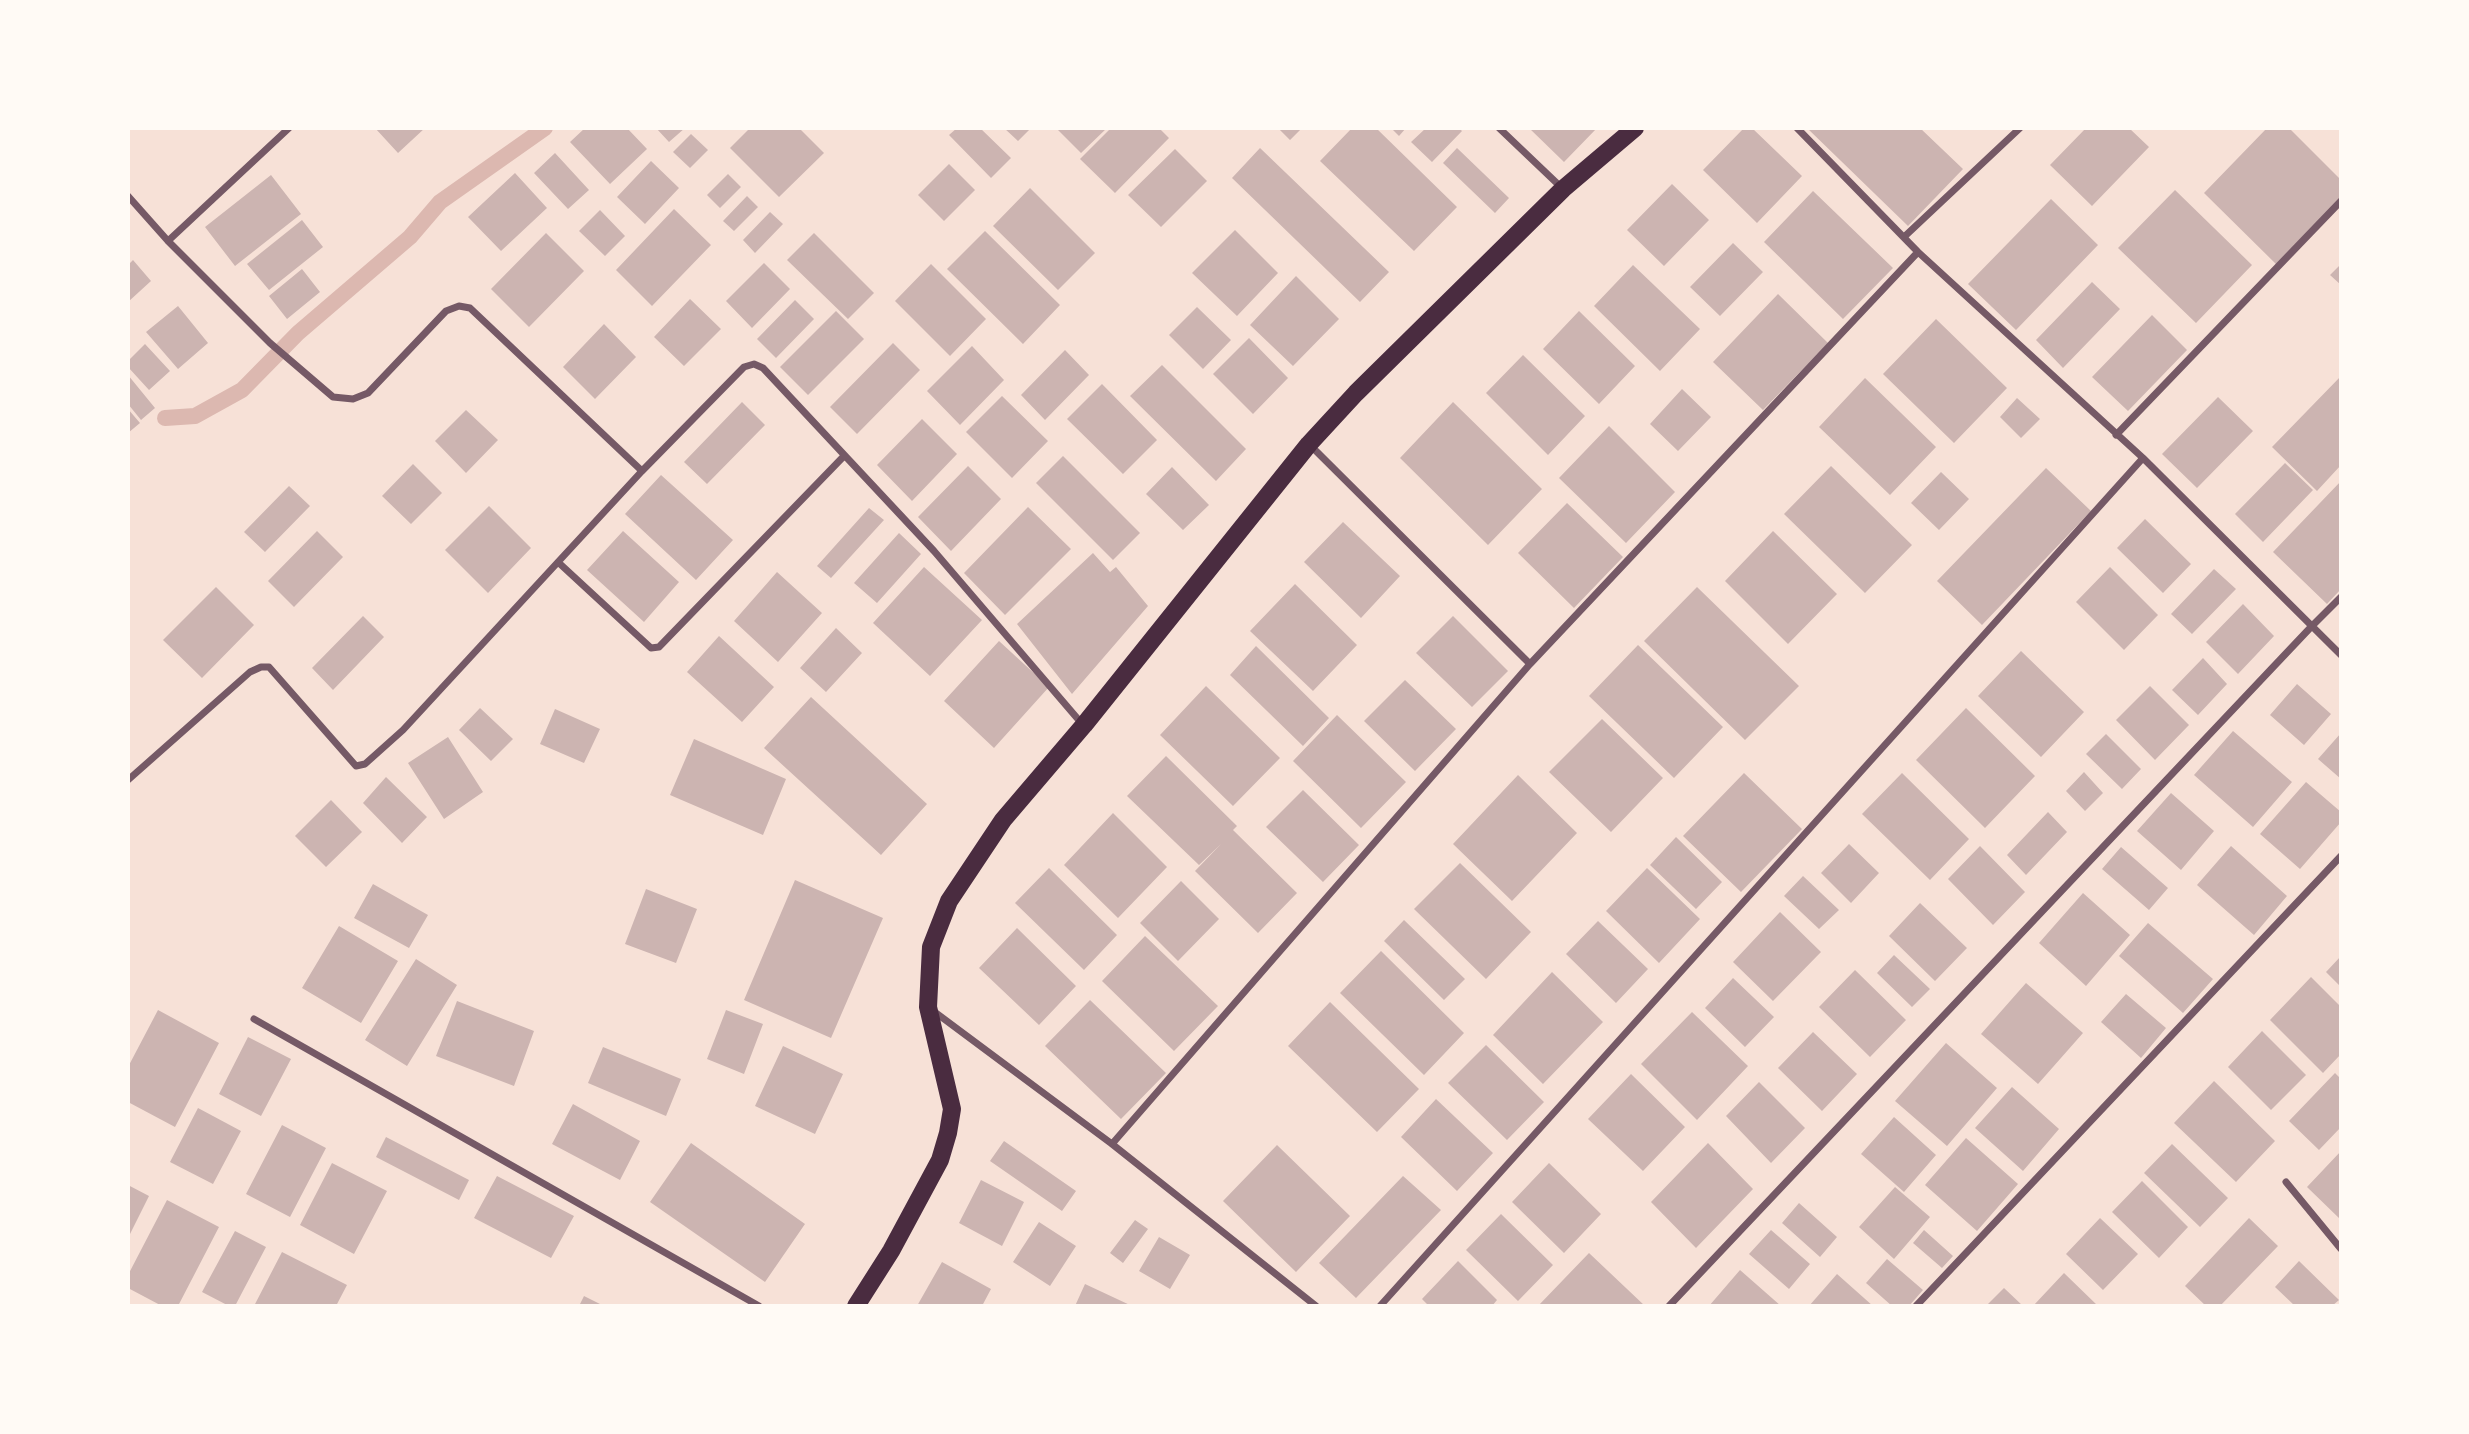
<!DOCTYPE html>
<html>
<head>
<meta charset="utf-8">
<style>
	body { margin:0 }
	#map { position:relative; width:2469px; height:1434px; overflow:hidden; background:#f7e1d7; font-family:Roboto,sans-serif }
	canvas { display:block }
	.frame { position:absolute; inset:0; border:130px solid #fffaf5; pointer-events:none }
</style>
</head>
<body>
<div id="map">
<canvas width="2469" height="1434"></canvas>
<div class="frame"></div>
</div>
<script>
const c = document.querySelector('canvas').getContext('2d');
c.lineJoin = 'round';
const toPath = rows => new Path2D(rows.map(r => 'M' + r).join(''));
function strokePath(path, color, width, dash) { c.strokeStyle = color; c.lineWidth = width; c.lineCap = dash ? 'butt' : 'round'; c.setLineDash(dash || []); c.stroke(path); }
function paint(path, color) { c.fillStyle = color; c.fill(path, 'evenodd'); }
strokePath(toPath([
	[165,418,195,416,242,390,298,333,410,237,440,202,545,128]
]), '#dcb8b0', 16);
paint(toPath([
	[375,128,425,128,398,153],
	[585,128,627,128,647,149,610,184,570,142],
	[656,128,685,128,669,142],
	[750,128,799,128,824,153,779,197,730,148],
	[957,128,980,128,1011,158,991,178,949,135],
	[1004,128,1031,128,1018,141],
	[1056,128,1107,128,1081,153],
	[1111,128,1159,128,1169,138,1115,193,1080,159],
	[1278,128,1302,128,1290,140],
	[1352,128,1376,128,1457,207,1414,251,1320,161],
	[1391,128,1406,128,1399,136],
	[1426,128,1459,128,1462,131,1432,162,1411,142],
	[1529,128,1597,128,1564,162],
	[1744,128,1752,128,1802,176,1757,223,1703,170],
	[1807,128,1920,128,1963,169,1908,226],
	[2086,128,2129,128,2149,147,2092,206,2050,165],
	[2267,128,2289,128,2341,180,2341,200,2278,266,2204,193],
	[691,134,708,150,690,168,673,152],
	[1260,148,1389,272,1360,302,1232,178],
	[1457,148,1509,198,1495,213,1443,163],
	[1175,149,1207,181,1161,227,1128,195],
	[555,153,589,190,568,209,534,173],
	[651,161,679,188,645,224,617,197],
	[949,164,975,190,944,221,918,195],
	[515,173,547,208,501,251,468,217],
	[728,174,741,187,720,208,707,195],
	[271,175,301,214,235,266,205,227],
	[1672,184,1709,220,1664,266,1627,230],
	[1030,188,1095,253,1058,290,993,226],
	[2175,190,2252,265,2196,323,2118,248],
	[1813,191,1893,268,1843,319,1764,242],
	[747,196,758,207,734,231,723,221],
	[2051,199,2098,245,2016,330,1968,284],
	[674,209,711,245,652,306,616,270],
	[600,210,625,236,605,256,579,231],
	[770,212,783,224,755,253,743,240],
	[302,220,323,247,269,290,247,264],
	[1235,230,1278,273,1237,316,1192,273],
	[985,231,1060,305,1023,344,947,269],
	[546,233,584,271,529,327,491,289],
	[814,233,874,293,848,319,787,260],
	[1733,243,1763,272,1720,316,1690,287],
	[133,260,151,281,128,302,128,265],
	[764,263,790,289,752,328,726,301],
	[931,264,986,319,950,356,895,301],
	[2341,264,2341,285,2330,275],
	[1633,265,1700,329,1660,371,1594,306],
	[302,269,320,292,287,319,269,296],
	[1296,276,1339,319,1293,366,1250,325],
	[2092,282,2120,309,2063,368,2036,340],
	[1778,294,1828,343,1763,410,1713,362],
	[690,299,721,329,684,366,654,337],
	[795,300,814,319,776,358,757,339],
	[178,306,208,343,178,369,146,332],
	[1197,307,1231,340,1203,369,1169,335],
	[836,311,864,339,808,395,780,367],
	[1579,311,1635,366,1599,404,1543,349],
	[2152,315,2187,350,2128,411,2092,377],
	[1936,319,2007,388,1954,443,1883,374],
	[604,324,636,357,595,399,563,367],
	[1249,338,1288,378,1253,414,1213,374],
	[893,343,920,370,857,434,830,407],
	[145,344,170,371,149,390,128,367,128,361],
	[972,346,1004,380,960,425,927,391],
	[1065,350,1089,375,1045,420,1021,395],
	[1523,355,1585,416,1548,455,1486,393],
	[1162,365,1246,449,1216,481,1130,396],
	[128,375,155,408,141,420,128,404],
	[2341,376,2341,465,2317,491,2272,447],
	[1865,378,1936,447,1890,495,1819,427],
	[1102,384,1157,440,1123,474,1067,419],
	[1682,389,1711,417,1678,451,1650,424],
	[1002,396,1048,441,1012,478,966,432],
	[2218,397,2253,431,2197,488,2162,454],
	[2017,398,2040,419,2021,438,2000,417],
	[742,402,765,425,707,484,684,462],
	[1453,402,1542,489,1488,545,1400,458],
	[128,409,140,423,128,433],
	[466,410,498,440,466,473,435,441],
	[922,419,957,454,912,501,877,465],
	[1609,426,1675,492,1626,543,1559,478],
	[1063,456,1140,533,1113,560,1036,483],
	[2285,463,2313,490,2263,542,2235,514],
	[413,464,442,493,411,524,382,496],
	[968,466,1001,499,951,551,918,517],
	[1831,466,1912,545,1865,593,1784,514],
	[1172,467,1209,505,1183,530,1146,494],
	[2046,468,2091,511,1982,625,1937,581],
	[1941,472,1969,499,1939,530,1911,503],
	[661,475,733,540,696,580,625,514],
	[2341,481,2341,589,2327,604,2273,552],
	[289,486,310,506,265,552,244,532],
	[1567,503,1623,557,1574,608,1518,553],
	[489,506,531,548,488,593,445,550],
	[1028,507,1071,549,1005,615,964,573],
	[869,508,884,520,831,578,817,566],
	[2145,519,2191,564,2163,593,2117,548],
	[1343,522,1400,576,1361,618,1304,562],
	[317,531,343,557,294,607,268,581],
	[623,531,679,582,644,622,587,570],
	[1773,531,1837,594,1788,644,1725,581],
	[899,533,921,554,877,603,854,583],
	[1093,553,1110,572,1116,567,1148,606,1072,694,1017,624],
	[924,567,982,620,930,676,873,623],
	[2110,567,2158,615,2124,650,2076,602],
	[2214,569,2236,589,2192,634,2171,614],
	[777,572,822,613,778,662,734,621],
	[1295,584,1357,645,1313,691,1250,631],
	[216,587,254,625,202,678,163,640],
	[1697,587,1799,686,1745,740,1644,641],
	[2243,604,2274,636,2238,674,2206,642],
	[363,616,384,637,333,690,312,668],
	[1453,616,1508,671,1472,707,1416,653],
	[836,628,862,653,826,692,800,668],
	[719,636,774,687,742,722,687,672],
	[999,641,1049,687,994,748,944,701],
	[1638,645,1723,727,1674,778,1589,696],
	[1256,646,1329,718,1303,746,1230,675],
	[2021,651,2084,712,2041,757,1978,696],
	[2203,658,2227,684,2198,715,2172,690],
	[1405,680,1456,729,1415,771,1364,721],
	[2297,684,2331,714,2304,745,2270,715],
	[1206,686,1280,758,1233,806,1160,735],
	[2150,686,2189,725,2155,760,2116,720],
	[811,697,927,804,881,855,764,748],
	[480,708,513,739,491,761,459,730],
	[1966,708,2035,776,1985,828,1916,760],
	[555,709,600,729,584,763,540,744],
	[1337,715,1406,782,1361,828,1293,761],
	[1602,719,1663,778,1611,832,1549,772],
	[2233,731,2292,782,2253,827,2194,775],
	[2341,733,2341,779,2318,759],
	[2106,734,2141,769,2122,789,2086,754],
	[448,737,483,792,444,819,408,763],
	[694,739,786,779,763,835,670,795],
	[1166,756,1237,826,1233,830,1297,893,1258,933,1195,871,1221,844,1199,865,1127,796],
	[2084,772,2103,793,2085,811,2066,791],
	[1744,773,1802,829,1741,892,1683,836],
	[1902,773,1969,839,1930,880,1862,814],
	[1518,775,1577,833,1512,901,1453,844],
	[386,777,427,817,402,843,363,803],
	[2306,782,2341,812,2341,822,2300,869,2260,834],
	[1303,790,1359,845,1323,882,1266,827],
	[2171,793,2214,831,2181,870,2137,831],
	[331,800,362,832,326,867,295,836],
	[2048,812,2067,832,2026,875,2007,855],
	[1113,813,1167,867,1118,918,1064,865],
	[1676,837,1722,882,1696,909,1650,865],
	[1849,844,1879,873,1851,903,1821,873],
	[1980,846,2025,892,1993,925,1948,879],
	[2231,846,2287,896,2254,935,2197,885],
	[2121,847,2168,888,2149,910,2102,869],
	[1460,863,1531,932,1486,979,1414,909],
	[1049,868,1117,935,1084,970,1015,903],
	[1647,868,1700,919,1659,963,1606,911],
	[1803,876,1839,910,1819,929,1784,896],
	[795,880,883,918,831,1038,744,1000],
	[1181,881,1219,919,1178,961,1140,923],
	[373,884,428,915,409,948,354,918],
	[646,889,697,909,676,963,625,944],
	[2083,893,2130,935,2086,986,2039,943],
	[1920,903,1967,948,1935,981,1889,936],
	[1780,912,1821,952,1773,1001,1733,962],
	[1404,920,1465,979,1444,1000,1384,941],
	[1598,921,1648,969,1616,1003,1566,954],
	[2148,923,2213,979,2183,1013,2119,956],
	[339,926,398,961,361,1023,302,988],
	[1017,928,1076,986,1039,1025,979,968],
	[1145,936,1218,1006,1174,1051,1102,981],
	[1381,951,1464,1033,1424,1075,1340,993],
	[1894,955,1930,989,1912,1007,1877,973],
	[2341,956,2341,987,2326,972],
	[416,959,457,985,407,1066,365,1040],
	[1855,970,1906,1020,1870,1057,1819,1007],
	[1552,972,1603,1022,1543,1084,1493,1035],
	[2311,977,2341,1007,2341,1054,2323,1073,2270,1020],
	[1733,978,1774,1017,1745,1047,1705,1008],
	[2026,983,2083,1033,2038,1084,1981,1034],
	[2126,994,2166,1028,2141,1058,2101,1022],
	[1090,1000,1166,1073,1121,1119,1045,1046],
	[457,1001,534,1031,514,1086,436,1056],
	[1330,1002,1419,1089,1377,1132,1288,1046],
	[158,1010,219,1043,175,1127,128,1102,128,1067],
	[726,1010,763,1024,744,1074,707,1059],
	[1692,1012,1748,1066,1697,1120,1641,1064],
	[2262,1031,2306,1075,2271,1110,2228,1067],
	[1813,1032,1857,1074,1822,1111,1778,1068],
	[248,1037,291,1059,261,1116,219,1094],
	[1946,1043,1997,1088,1947,1146,1895,1101],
	[1486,1045,1544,1102,1507,1140,1448,1083],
	[783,1046,843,1074,815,1134,755,1106],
	[603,1047,681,1079,666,1116,588,1083],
	[2335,1073,2341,1079,2341,1127,2319,1150,2289,1121],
	[1631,1074,1685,1127,1643,1171,1588,1119],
	[2214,1081,2275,1141,2236,1182,2174,1123],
	[1759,1082,1805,1128,1771,1163,1726,1116],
	[2012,1087,2059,1129,2023,1171,1975,1128],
	[1436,1099,1493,1153,1457,1191,1401,1137],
	[573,1104,640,1141,620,1180,552,1144],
	[198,1108,241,1131,213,1184,170,1162],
	[1894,1117,1936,1155,1904,1192,1861,1154],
	[282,1125,326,1148,290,1217,246,1194],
	[386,1137,469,1180,459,1200,376,1157],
	[1966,1138,2018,1184,1977,1231,1925,1185],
	[1004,1141,1076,1191,1062,1211,990,1161],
	[691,1143,805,1224,765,1282,650,1202],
	[1708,1143,1753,1189,1696,1248,1651,1202],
	[2172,1144,2228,1198,2200,1227,2144,1173],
	[1277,1145,1350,1216,1296,1272,1223,1201],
	[2341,1151,2341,1220,2307,1187],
	[332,1163,387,1191,354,1254,300,1225],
	[1549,1163,1601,1214,1564,1253,1512,1202],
	[497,1176,574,1216,551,1258,474,1218],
	[1403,1176,1441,1210,1356,1298,1319,1263],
	[981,1180,1024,1202,1002,1246,959,1223],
	[2142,1181,2188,1227,2159,1258,2112,1212],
	[128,1185,149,1196,128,1238],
	[1895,1187,1930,1217,1894,1259,1859,1227],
	[167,1200,219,1227,178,1306,162,1306,128,1288,128,1275],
	[1799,1203,1837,1237,1820,1257,1782,1223],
	[1501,1214,1553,1265,1518,1301,1466,1250],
	[2100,1218,2138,1254,2103,1290,2066,1254],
	[2249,1218,2278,1246,2220,1306,2206,1306,2185,1286],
	[1135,1220,1148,1229,1123,1263,1110,1253],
	[1039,1222,1076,1246,1050,1286,1013,1262],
	[1771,1230,1810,1264,1789,1289,1749,1254],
	[1924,1230,1953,1256,1942,1268,1913,1243],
	[235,1231,266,1247,235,1306,229,1306,202,1292],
	[1159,1237,1190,1255,1170,1289,1139,1271],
	[282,1252,347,1285,336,1306,254,1306],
	[1589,1253,1645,1306,1538,1306],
	[1887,1259,1923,1290,1909,1306,1892,1306,1866,1283],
	[1458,1261,1497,1300,1492,1306,1429,1306,1422,1299],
	[2299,1261,2339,1300,2332,1306,2295,1306,2275,1287],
	[942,1262,991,1289,982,1306,917,1306],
	[1740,1270,1781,1306,1709,1306],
	[2064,1273,2098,1306,2033,1306],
	[1837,1274,1873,1306,1809,1306],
	[1085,1284,1132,1306,1075,1306],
	[2004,1288,2023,1306,1986,1306],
	[584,1296,604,1306,579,1306]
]), '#ccb4b1');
strokePath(toPath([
	[1499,128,1563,189],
	[1797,128,1918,252,2143,458,2341,655],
	[128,196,168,241,270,343,333,397,353,399,368,393,446,311,459,306,470,308,642,471],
	[1904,237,2020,128],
	[168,241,289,128],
	[2116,435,2341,201],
	[1310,445,1530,664],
	[559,563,651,648,659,647,844,456],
	[128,780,250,672,261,667,269,667,356,766,365,764,403,730,642,471,744,367,754,364,763,368,934,551,1083,725],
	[932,1010,1112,1144,1316,1306],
	[254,1019,759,1306],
	[1112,1144,1530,664,1918,252],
	[2286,1182,2341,1249],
	[1380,1306,2143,458],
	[1669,1306,2311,627,2341,597],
	[1916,1306,2341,856]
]), '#755966', 7);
strokePath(toPath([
	[856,1306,891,1251,940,1160,948,1133,952,1109,928,1007,931,947,949,901,1003,820,1084,725,1309,444,1356,393,1563,189,1635,128]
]), '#4a2c40', 18);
</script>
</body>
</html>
